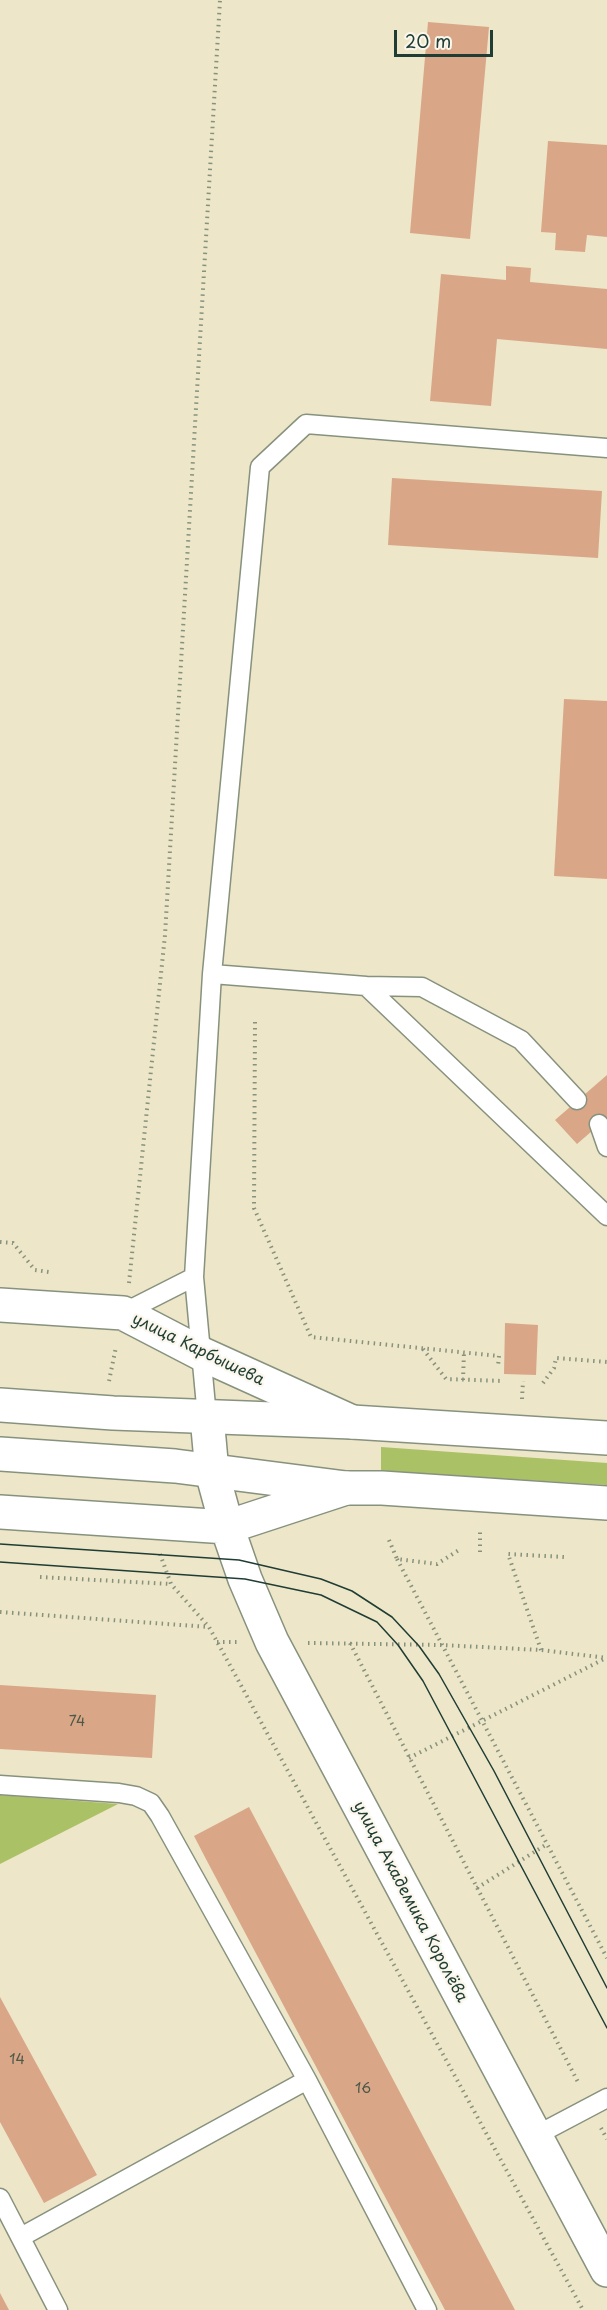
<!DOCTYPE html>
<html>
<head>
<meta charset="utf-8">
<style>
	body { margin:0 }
	#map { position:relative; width:607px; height:2310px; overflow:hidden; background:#ede6c8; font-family:"Playpen Sans",sans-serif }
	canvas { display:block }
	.scale { position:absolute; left:394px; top:30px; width:99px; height:27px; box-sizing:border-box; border:3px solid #1f3d34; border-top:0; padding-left:8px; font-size:18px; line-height:21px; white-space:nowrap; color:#1f3d34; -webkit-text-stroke:4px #fbf7ec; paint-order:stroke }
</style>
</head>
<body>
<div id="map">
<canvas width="607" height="2310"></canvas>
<div class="scale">20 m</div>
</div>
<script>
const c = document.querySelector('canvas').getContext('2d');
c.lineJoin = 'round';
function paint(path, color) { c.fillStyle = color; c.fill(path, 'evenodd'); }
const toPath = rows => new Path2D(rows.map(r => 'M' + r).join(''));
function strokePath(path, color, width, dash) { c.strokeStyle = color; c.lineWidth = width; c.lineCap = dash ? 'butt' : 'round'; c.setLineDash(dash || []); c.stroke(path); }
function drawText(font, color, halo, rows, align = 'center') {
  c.font = font + ' "Playpen Sans",sans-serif'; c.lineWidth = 4.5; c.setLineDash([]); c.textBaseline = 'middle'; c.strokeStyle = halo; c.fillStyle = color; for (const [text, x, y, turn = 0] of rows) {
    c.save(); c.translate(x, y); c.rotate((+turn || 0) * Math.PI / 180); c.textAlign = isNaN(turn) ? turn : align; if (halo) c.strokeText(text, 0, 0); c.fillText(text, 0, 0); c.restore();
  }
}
paint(toPath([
	[381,1447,607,1463,607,1485,381,1471],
	[0,1795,118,1804,0,1864]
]), '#abc166');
paint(toPath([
	[428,22,489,27,470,239,410,233],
	[548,141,607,145,607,237,587,235,585,252,555,250,556,233,541,232],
	[506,266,531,268,530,282,607,289,607,349,497,339,491,406,430,401,441,274,506,280],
	[392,478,602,491,598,558,388,545],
	[564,699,607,701,607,879,554,876],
	[607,1075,607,1118,577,1144,555,1120],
	[505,1323,538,1325,536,1375,504,1374],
	[0,1685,156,1695,152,1758,0,1749],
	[249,1807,515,2310,445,2310,207,1861,194,1836],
	[0,1997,97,2175,44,2203,0,2122],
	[0,2293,9,2310,0,2310]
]), '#d9a787');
const lane = toPath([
	[212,974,366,986,607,1216],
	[366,986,422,987,521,1040,577,1100],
	[599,1124,607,1147],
	[123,1313,194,1277],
	[207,1417,194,1277,212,974,260,467,306,424,607,448],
	[0,1785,119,1793,136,1796,151,1803,160,1816,307,2080,427,2310],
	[535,2136,607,2098],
	[0,2198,58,2310],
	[21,2237,307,2080]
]);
const street = toPath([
	[0,1305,123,1313,202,1354,352,1422],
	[207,1417,212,1472,227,1527,245,1579,272,1642,607,2270],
	[0,1512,227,1527,346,1488]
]);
const secondary = toPath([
	[0,1405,113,1413,352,1422,607,1438],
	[0,1454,175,1466,346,1488,382,1488,607,1503]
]);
strokePath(lane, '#86927e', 21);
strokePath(street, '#86927e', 36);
strokePath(secondary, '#86927e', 36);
strokePath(toPath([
	[255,1022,254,1208,311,1337,499,1356,498,1366],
	[0,1242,13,1243,35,1270,49,1272],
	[129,1283,165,935,220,0],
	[423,1349,446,1379,503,1381],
	[463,1380,464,1352],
	[109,1381,116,1347],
	[543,1383,554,1368,556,1358,607,1362],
	[522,1399,523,1381],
	[389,1540,397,1559,437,1564,459,1550],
	[480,1552,480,1528],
	[160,1554,171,1584,208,1626],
	[397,1559,607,1958],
	[40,1577,171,1584],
	[0,1612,209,1627,583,2310],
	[217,1642,238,1642],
	[308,1643,441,1645,541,1650,607,1658],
	[350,1643,579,2084],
	[541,1650,508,1554,564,1557],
	[409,1758,606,1658],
	[477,1888,547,1844],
	[601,2128,607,2139]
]), '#86927e', 4, [1.5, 4.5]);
strokePath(lane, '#fff', 18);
strokePath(street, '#fff', 33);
strokePath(secondary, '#fff', 33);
strokePath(toPath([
	[0,1544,239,1560,321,1579,352,1591,392,1617,419,1646,439,1674,494,1771,607,1988],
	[0,1562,245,1579,321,1595,377,1622,398,1645,423,1681,607,2028]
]), '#1f3d34', 1.5);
drawText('14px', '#4e5849', null, [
	["74",77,1722],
	["14",17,2060],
	["16",363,2089]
]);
drawText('16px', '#1f3d34', '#fbf7ec', [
	["улица Карбышева",198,1350,26],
	["улица Академика Королёва",410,1902,62]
]);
</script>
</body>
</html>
